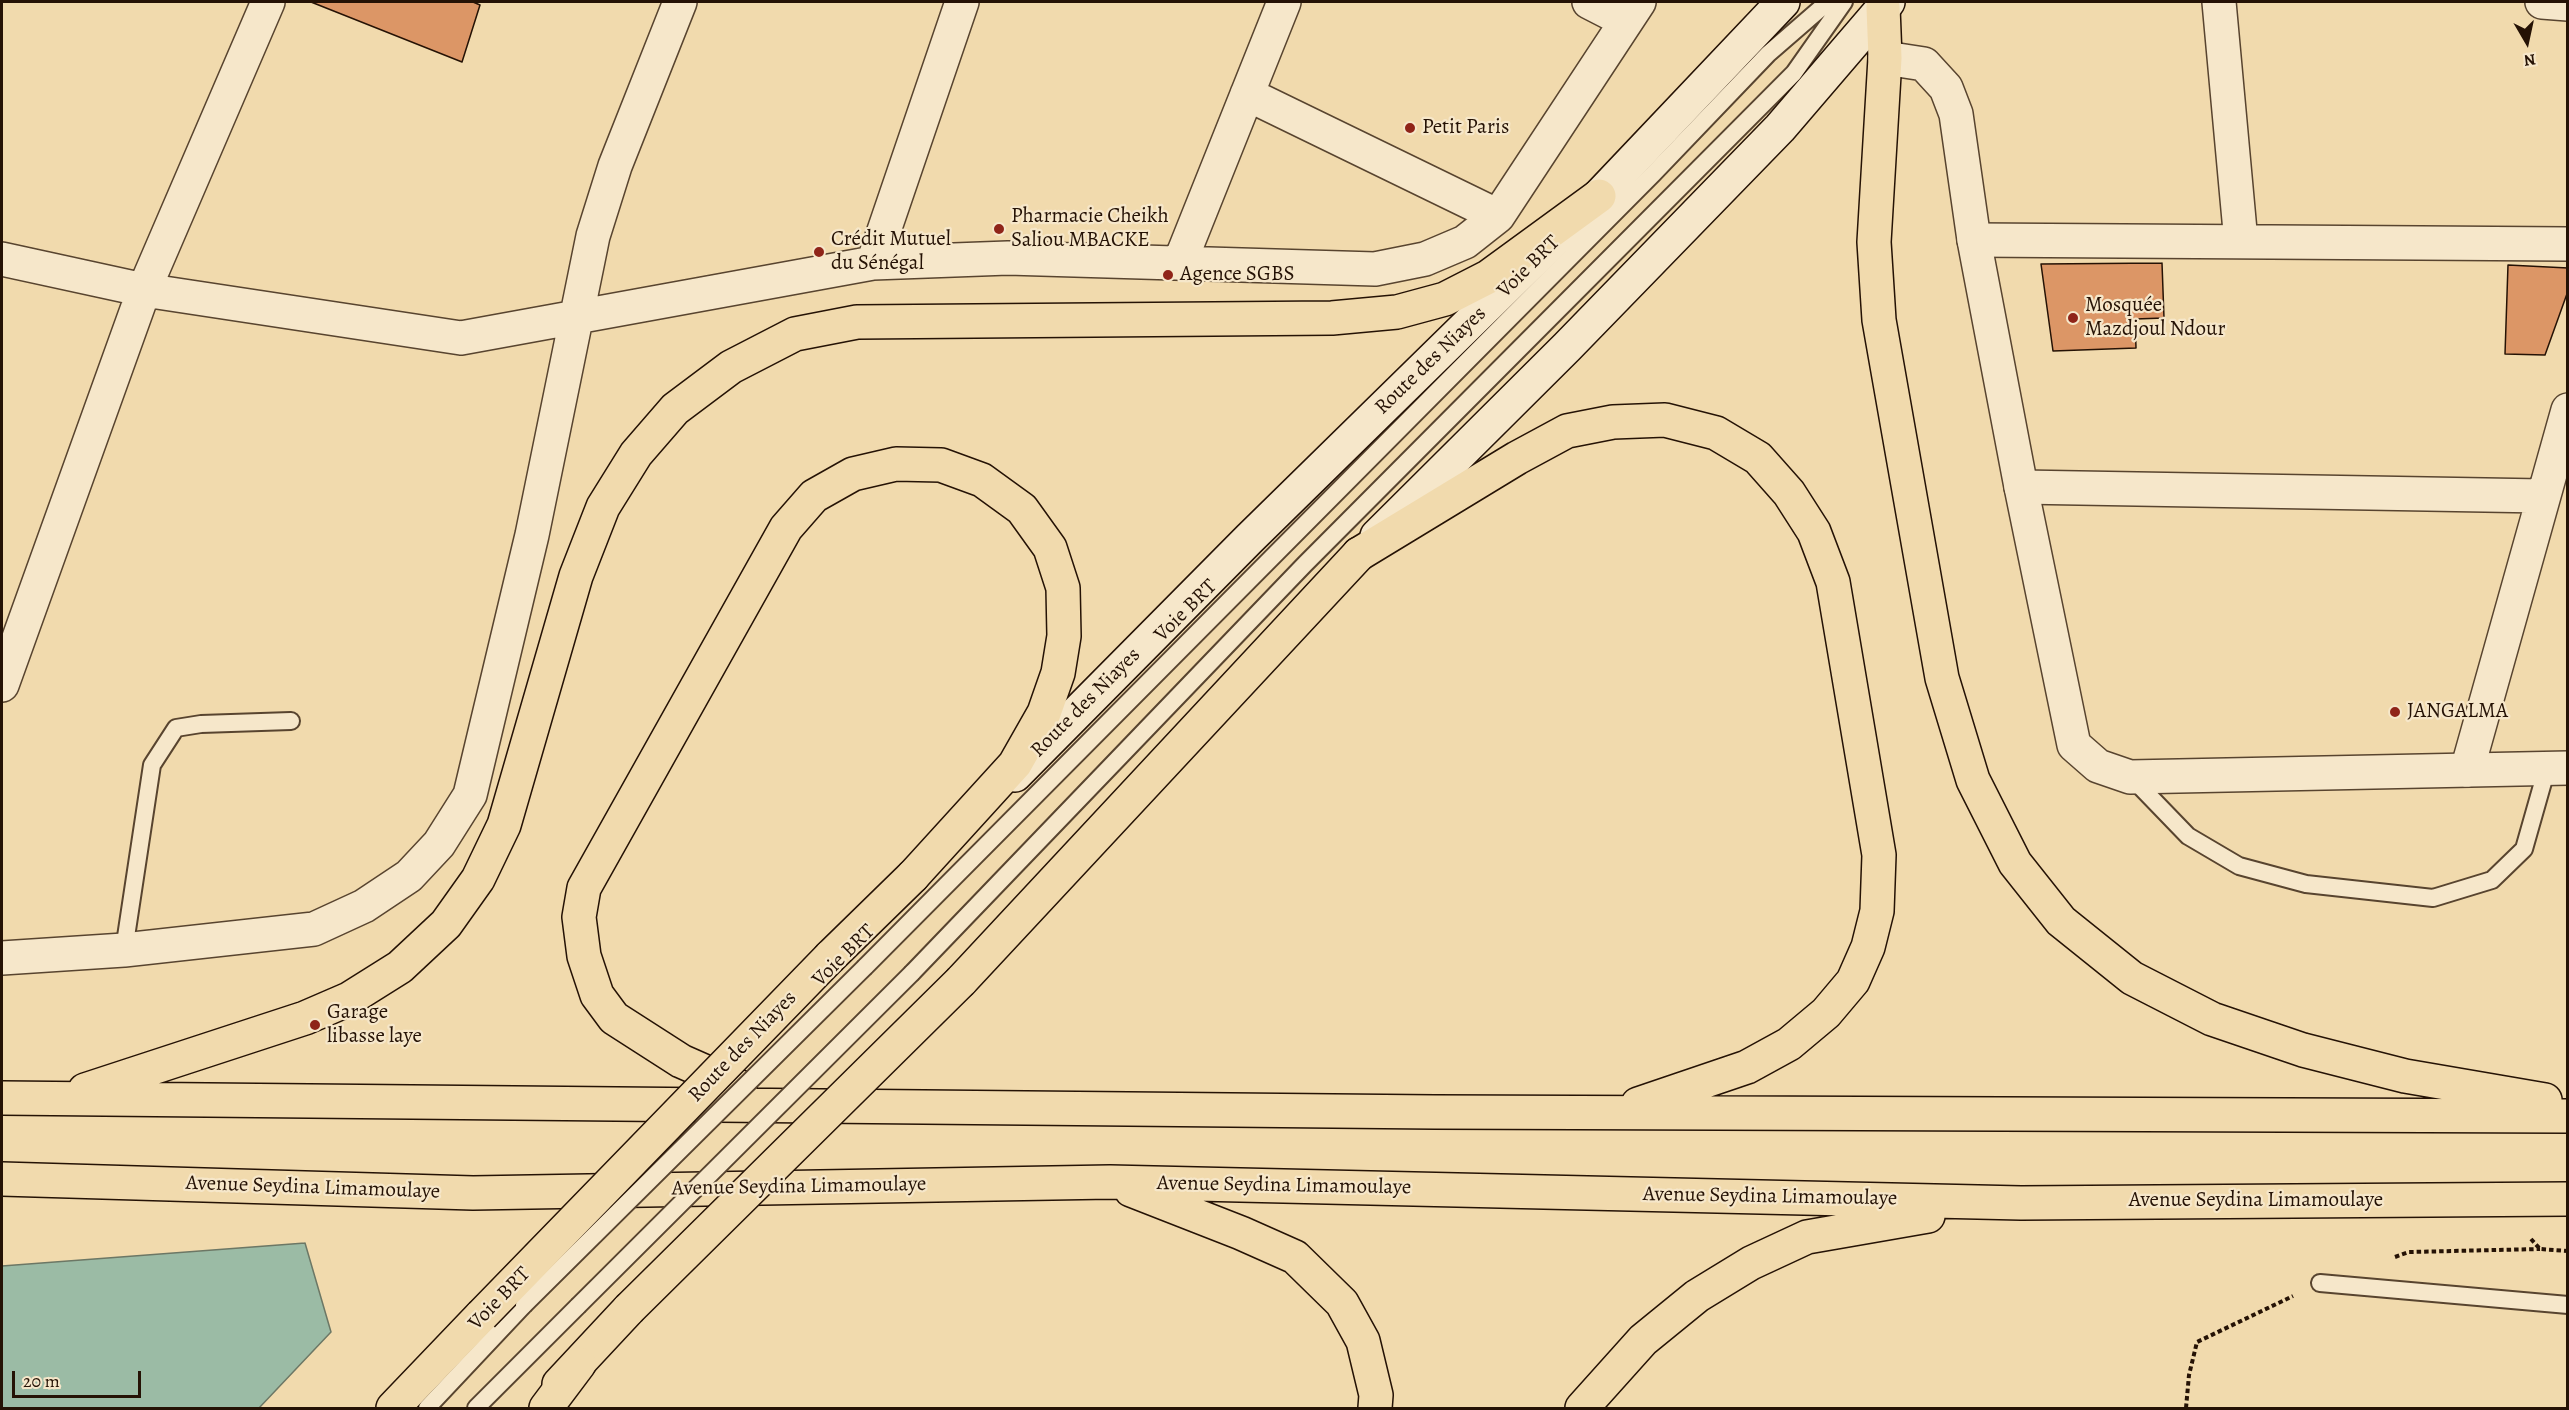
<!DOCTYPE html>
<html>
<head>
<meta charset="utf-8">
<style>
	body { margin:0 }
	#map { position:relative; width:2569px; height:1410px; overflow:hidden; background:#f1daad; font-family:Alegreya,serif }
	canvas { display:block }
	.frame { position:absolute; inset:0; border:3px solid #251205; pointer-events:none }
	.north { position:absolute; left:2497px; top:12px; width:60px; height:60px; -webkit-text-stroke:4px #f6e7ca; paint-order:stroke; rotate:171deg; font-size:16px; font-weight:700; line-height:24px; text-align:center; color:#251205 }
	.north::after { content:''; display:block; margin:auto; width:21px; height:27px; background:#251205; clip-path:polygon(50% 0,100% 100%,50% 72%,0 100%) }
	.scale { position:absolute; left:12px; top:1371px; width:129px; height:27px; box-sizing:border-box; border:3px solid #251205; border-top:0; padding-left:8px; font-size:18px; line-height:21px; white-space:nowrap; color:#251205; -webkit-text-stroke:4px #f6e7ca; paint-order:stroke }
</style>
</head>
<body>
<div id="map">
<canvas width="2569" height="1410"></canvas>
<div class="frame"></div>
<div class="north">N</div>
<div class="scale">20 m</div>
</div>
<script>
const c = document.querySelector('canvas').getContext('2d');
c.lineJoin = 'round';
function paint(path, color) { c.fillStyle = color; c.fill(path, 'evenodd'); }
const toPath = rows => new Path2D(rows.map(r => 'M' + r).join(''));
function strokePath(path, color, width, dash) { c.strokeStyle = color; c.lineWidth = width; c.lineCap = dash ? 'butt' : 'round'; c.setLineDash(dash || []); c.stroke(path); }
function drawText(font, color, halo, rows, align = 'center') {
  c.font = font + ' Alegreya,serif'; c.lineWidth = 4.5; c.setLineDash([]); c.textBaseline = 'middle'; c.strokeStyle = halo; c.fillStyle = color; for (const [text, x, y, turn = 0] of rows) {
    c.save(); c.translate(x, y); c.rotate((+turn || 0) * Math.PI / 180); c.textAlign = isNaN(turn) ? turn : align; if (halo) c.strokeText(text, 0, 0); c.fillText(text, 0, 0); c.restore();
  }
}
const water = toPath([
	[305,1243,331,1332,259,1408,2,1408,2,1266,305,1243]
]);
paint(water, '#9bbba5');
strokePath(water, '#6c7765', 1.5);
const building = toPath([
	[311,2,473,2,480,5,462,62,311,2],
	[2162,263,2164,318,2135,319,2136,348,2053,351,2041,264,2162,263],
	[2508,265,2568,268,2568,291,2545,355,2505,354,2508,265]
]);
paint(building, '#dc9666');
strokePath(building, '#251205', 1.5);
const service = toPath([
	[2132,778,2188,836,2239,866,2306,884,2433,898,2492,880,2524,849,2547,768],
	[124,950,152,765,176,728,201,724,291,721],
	[865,967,1653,174,1768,54,1828,2],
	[912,973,1305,564,1794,73,1844,2],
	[2320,1283,2568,1305],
	[427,1408,524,1305],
	[476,1408,578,1306]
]);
const minor = toPath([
	[1589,2,1626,21],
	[2219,2,2241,242],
	[2542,2,2568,4],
	[1247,94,1498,216],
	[1974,240,2568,244],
	[2,259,144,290,461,338,873,263,1008,258,1375,269,1425,259,1465,242,1498,216,1639,2],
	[1180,262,1284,2],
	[873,263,962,2],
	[2021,487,2543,496],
	[2,685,144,290,268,2],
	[2467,770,2568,410],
	[2,958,124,950,314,929,364,906,409,876,439,844,470,795,532,535,593,236,615,166,680,2]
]);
const tertiary = toPath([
	[1885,58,1924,64,1946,88,1956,114,1974,240,2021,487,2074,745,2098,766,2130,777,2568,768]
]);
const secondary = toPath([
	[1377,536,1567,347,1780,128,1888,2],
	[1015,775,1249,539,1599,196,1783,2]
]);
const primary = toPath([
	[830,957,913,876],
	[961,981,1359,554],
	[559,1384,629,1309],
	[393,1408,482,1315]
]);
const trunk = toPath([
	[1883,7,1885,58,1874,242,1879,320,1942,678,1973,780,2015,863,2061,921,2132,978,2212,1019,2303,1050,2405,1076,2545,1100],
	[1359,554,1517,458,1567,431,1613,422,1665,420,1716,433,1758,458,1789,493,1814,532,1833,582,1879,855,1877,911,1868,947,1853,981,1826,1013,1789,1044,1747,1067,1638,1104],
	[740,1087,681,1061,614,1018,597,995,584,956,579,917,584,888,786,528,814,496,853,474,896,464,941,465,982,480,1022,509,1050,548,1063,588,1064,636,1058,673,1044,713,1015,764,913,876],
	[85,1090,305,1018,349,999,400,967,446,924,478,879,504,825,576,576,603,507,636,454,675,409,731,367,795,334,857,322,1332,318,1397,312,1445,299,1488,277,1599,196],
	[2,1098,1435,1112,2568,1116],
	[2,1179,473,1193,1110,1182,2021,1203,2568,1199],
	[1131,1190,1241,1233,1295,1257,1342,1303,1363,1341,1376,1395,1375,1408],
	[546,1408,579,1364],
	[1582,1408,1643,1340,1697,1296,1751,1263,1807,1237,1928,1216]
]);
strokePath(service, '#58442f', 20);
strokePath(minor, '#58442f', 36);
strokePath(tertiary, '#58442f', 36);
strokePath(secondary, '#251205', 36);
strokePath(primary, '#251205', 36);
strokePath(trunk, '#251205', 36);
strokePath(toPath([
	[2531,1239,2540,1249,2568,1251],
	[2395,1257,2409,1252,2540,1249],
	[2186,1408,2189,1375,2197,1342,2293,1296]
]), '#251205', 4, [4.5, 3]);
strokePath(service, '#f6e7ca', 16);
strokePath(minor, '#f6e7ca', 33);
strokePath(tertiary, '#f6e7ca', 33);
strokePath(secondary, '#f6e7ca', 33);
strokePath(primary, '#f1daad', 33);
strokePath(trunk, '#f1daad', 33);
const serviceBridge = toPath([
	[524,1305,865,967],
	[578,1306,912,973]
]);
const primaryBridge = toPath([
	[629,1309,961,981],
	[482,1315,830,957]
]);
strokePath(serviceBridge, '#58442f', 20, []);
strokePath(primaryBridge, '#251205', 36, []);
strokePath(serviceBridge, '#f6e7ca', 16);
strokePath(primaryBridge, '#f1daad', 33);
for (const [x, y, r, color] of [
	[1410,128,6,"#8f2418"],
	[999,229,6,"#8f2418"],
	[819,252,6,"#8f2418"],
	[1168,275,6,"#8f2418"],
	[2073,318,6,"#8f2418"],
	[2395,712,6,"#8f2418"],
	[315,1025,6,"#8f2418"]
]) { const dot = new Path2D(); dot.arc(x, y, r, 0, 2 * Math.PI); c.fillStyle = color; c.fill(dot); strokePath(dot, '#f6e7ca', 2); }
drawText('21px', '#251205', '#f6e7ca', [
	["Petit Paris",1422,128],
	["Pharmacie Cheikh",1011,217],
	["Saliou MBACKE",1011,241],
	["Crédit Mutuel",831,240],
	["du Sénégal",831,264],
	["Agence SGBS",1180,275],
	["Mosquée",2085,306],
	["Mazdjoul Ndour",2085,330],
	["JANGALMA",2407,712],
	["Garage",327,1013],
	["libasse laye",327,1037]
], 'left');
drawText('21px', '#251205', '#f6e7ca', [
	["Voie BRT",1529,267,-45],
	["Route des Niayes",1431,361,-44],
	["Voie BRT",1186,611,-45],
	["Route des Niayes",1086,703,-45],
	["Voie BRT",844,956,-45],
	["Route des Niayes",743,1047,-46],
	["Avenue Seydina Limamoulaye",1284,1186,1],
	["Avenue Seydina Limamoulaye",799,1187,-1],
	["Avenue Seydina Limamoulaye",313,1188,2],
	["Avenue Seydina Limamoulaye",1770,1197,1],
	["Avenue Seydina Limamoulaye",2256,1201],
	["Voie BRT",500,1299,-46]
]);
</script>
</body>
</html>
